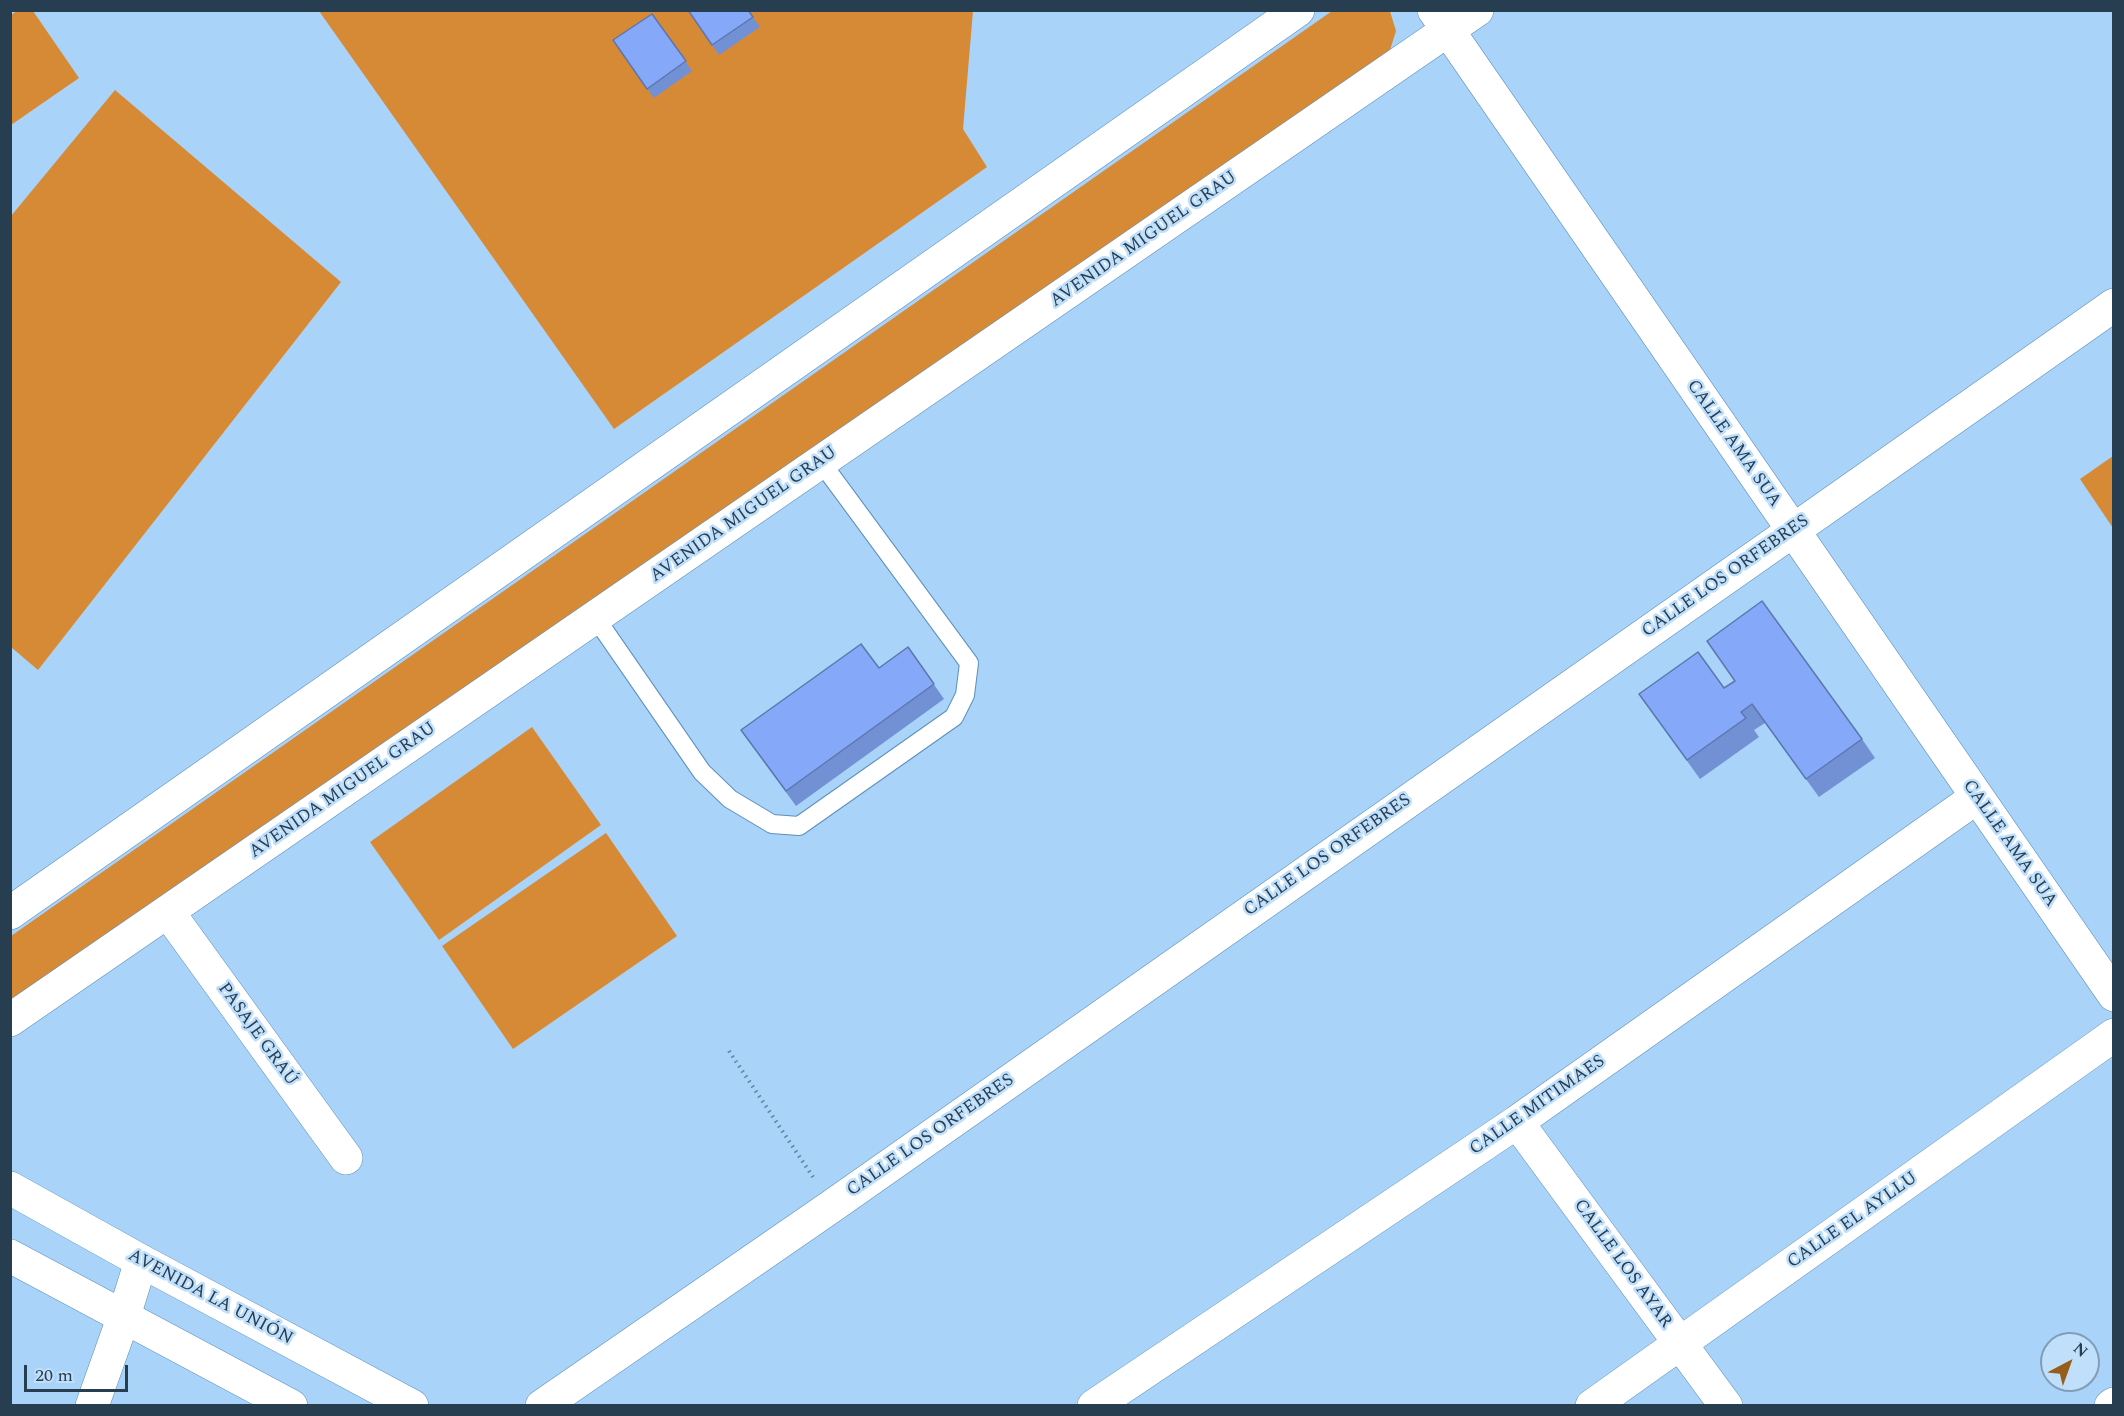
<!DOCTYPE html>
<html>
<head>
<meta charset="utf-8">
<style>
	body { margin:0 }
	#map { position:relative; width:2124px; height:1416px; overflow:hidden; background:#a9d3f8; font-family:Spectral,serif }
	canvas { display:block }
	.frame { position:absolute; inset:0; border:12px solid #273d50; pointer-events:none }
	.north { position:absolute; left:2040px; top:1332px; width:60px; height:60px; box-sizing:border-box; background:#bfdffb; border:2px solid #829eb7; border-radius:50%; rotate:41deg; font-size:16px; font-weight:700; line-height:24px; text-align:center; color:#273d50 }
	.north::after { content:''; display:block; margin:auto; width:21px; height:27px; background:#975d1a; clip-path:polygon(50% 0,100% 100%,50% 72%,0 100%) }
	.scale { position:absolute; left:24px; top:1365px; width:104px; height:27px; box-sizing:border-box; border:3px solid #273d50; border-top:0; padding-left:8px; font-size:18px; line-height:21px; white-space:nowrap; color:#273d50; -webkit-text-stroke:4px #bfdffb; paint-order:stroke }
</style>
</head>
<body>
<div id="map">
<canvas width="2124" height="1416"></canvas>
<div class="frame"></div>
<div class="north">N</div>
<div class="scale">20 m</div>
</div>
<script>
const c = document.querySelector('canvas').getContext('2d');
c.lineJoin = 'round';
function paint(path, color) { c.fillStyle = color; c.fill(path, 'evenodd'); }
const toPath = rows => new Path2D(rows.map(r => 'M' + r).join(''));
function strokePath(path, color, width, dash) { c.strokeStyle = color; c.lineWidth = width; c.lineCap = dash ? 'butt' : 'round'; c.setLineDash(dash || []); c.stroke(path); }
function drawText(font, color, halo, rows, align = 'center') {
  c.font = font + ' Spectral,serif'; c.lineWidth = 5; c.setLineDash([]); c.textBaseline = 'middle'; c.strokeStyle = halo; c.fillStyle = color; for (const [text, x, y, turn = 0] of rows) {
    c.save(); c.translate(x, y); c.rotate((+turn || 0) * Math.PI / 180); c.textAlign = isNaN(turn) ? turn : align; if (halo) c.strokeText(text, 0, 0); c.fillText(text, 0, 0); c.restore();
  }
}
paint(toPath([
	[17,11,33,11,79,78,11,125,11,15],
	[319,11,973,11,963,129,987,167,614,429],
	[1332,11,1390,11,1396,31,1390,50,11,1011,11,936],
	[115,90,341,282,38,670,11,647,11,216],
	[2113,456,2113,528,2080,479],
	[532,727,601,825,439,940,370,842],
	[606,833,677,936,513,1049,442,946]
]), '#d78a35');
const service = toPath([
	[595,617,702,772,730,799,772,824,799,826,954,717,965,695,969,663,821,462]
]);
const minor = toPath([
	[1434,10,2114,995],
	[168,912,346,1158],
	[1517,1122,1726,1406],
	[92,1406,124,1316,141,1261],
	[542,1406,832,1206,2114,305],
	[1094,1406,1517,1122,1977,797],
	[1592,1406,2114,1035],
	[2111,1406,2114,1404]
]);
const tertiary = toPath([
	[10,1188,141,1261,412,1406],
	[10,1256,291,1406]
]);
const primary = toPath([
	[10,913,1298,10],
	[10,1020,1477,10]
]);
strokePath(service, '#5c90bb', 20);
strokePath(minor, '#5c90bb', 34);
strokePath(tertiary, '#5c90bb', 34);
strokePath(primary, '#5c90bb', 34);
strokePath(toPath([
	[729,1051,813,1177]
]), '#63829d', 4, [1.5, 4.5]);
strokePath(service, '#fff', 18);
strokePath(minor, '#fff', 33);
strokePath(tertiary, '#fff', 33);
strokePath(primary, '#fff', 33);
paint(toPath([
	[688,10,748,10,760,27,719,55],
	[652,14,692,71,654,98,613,40],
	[908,647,944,699,796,806,741,730,879,668],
	[1724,688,1862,739,1875,758,1819,797,1765,723,1754,730,1759,737,1700,779,1639,694]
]), '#7291d5');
const building = toPath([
	[688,10,748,10,753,17,712,45,688,10],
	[652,14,686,61,647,89,613,40,652,14],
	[1762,601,1862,739,1806,779,1752,704,1741,712,1746,718,1687,760,1639,694,1698,652,1724,688,1735,681,1707,641,1762,601],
	[861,644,879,668,908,647,934,684,786,791,741,730,861,644]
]);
paint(building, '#85a9f8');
strokePath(building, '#5d76ae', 1.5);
drawText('18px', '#273d50', '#bfdffb', [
	["AVENIDA MIGUEL GRAU",1144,240,-35],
	["CALLE AMA SUA",1733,444,55],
	["AVENIDA MIGUEL GRAU",744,515,-35],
	["CALLE LOS ORFEBRES",1726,577,-35],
	["AVENIDA MIGUEL GRAU",343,791,-35],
	["CALLE AMA SUA",2009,844,55],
	["CALLE LOS ORFEBRES",1328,856,-35],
	["PASAJE GRAÚ",257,1035,54],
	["CALLE MITIMAES",1538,1106,-35],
	["CALLE LOS ORFEBRES",931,1136,-35],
	["CALLE EL AYLLU",1853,1221,-35],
	["CALLE LOS AYAR",1622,1264,54],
	["AVENIDA LA UNIÓN",210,1298,28]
]);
</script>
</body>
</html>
